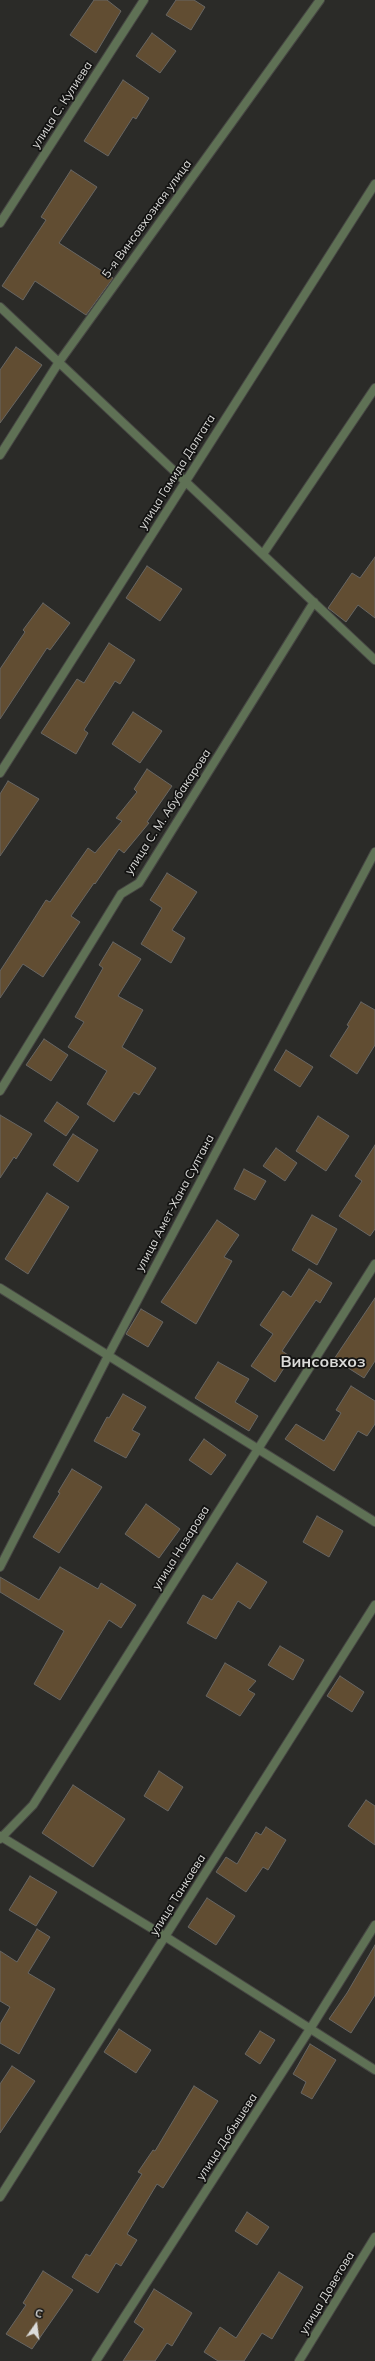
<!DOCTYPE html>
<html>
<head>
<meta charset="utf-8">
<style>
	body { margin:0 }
	#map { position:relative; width:375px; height:2361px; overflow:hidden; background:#2b2b28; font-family:Mulish,sans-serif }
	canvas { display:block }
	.north { position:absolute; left:16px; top:2305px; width:40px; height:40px; -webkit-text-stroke:3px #131312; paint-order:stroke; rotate:14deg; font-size:11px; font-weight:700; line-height:16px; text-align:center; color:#dbdbd9 }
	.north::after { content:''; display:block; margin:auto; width:14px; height:18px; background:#dbdbd9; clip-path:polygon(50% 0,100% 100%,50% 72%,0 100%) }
</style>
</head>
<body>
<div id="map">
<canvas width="375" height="2361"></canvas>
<div class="north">С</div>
</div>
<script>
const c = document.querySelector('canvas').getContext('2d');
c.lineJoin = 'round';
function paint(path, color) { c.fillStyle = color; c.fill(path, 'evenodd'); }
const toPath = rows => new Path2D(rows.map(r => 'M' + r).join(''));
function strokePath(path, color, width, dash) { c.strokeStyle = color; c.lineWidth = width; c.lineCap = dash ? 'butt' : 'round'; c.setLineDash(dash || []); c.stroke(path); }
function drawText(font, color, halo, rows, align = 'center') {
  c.font = font + ' Mulish,sans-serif'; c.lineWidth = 3.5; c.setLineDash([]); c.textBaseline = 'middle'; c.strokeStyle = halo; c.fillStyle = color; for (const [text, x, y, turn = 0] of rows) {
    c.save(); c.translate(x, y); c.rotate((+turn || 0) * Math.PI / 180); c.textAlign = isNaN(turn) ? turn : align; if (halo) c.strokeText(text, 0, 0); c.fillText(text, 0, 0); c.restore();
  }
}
const building = toPath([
	[94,0,107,0,121,11,96,53,70,35,94,0],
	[176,0,194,0,205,7,191,30,166,15,176,0],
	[152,33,176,51,160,73,136,56,152,33],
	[123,80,149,98,136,119,133,117,108,156,84,141,123,80],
	[71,170,97,187,59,243,113,278,86,315,35,281,23,300,2,286,46,220,41,217,71,170],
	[16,347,42,365,0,423,0,370,16,347],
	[375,557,375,618,358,605,346,622,328,608,352,573,360,578,375,557],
	[147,566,182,589,160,621,126,598,147,566],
	[43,603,70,623,50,650,47,648,0,719,0,669,25,632,23,630,43,603],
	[109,643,135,660,120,684,115,681,84,730,88,733,76,754,41,733,77,679,84,683,109,643],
	[133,712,162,731,140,763,112,744,133,712],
	[147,769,172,786,147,822,149,823,124,853,119,849,95,884,94,883,71,916,80,922,43,977,23,964,0,998,0,971,32,922,46,900,50,902,88,848,95,853,122,821,116,818,137,792,134,789,147,769],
	[8,781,39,799,0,856,0,794,8,781],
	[167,873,197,892,172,930,185,938,171,963,141,944,162,908,150,900,167,873],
	[113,942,141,959,118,996,143,1010,122,1047,156,1068,139,1095,134,1092,114,1122,87,1104,107,1071,68,1047,84,1022,75,1017,103,968,99,965,113,942],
	[361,1002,375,1010,375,1045,357,1074,330,1056,349,1026,347,1025,361,1002],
	[44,1039,68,1055,51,1081,26,1065,44,1039],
	[286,1050,313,1067,300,1087,274,1070,286,1050],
	[57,1102,79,1117,66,1136,44,1121,57,1102],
	[0,1115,32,1134,16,1159,14,1157,0,1178,0,1115],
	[318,1116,349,1136,326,1171,296,1151,318,1116],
	[73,1134,98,1150,78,1182,53,1165,73,1134],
	[375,1145,375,1229,370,1236,339,1216,362,1181,355,1176,375,1145],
	[276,1148,297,1163,285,1181,263,1166,276,1148],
	[244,1169,266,1181,255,1200,234,1189,244,1169],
	[47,1193,69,1207,28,1274,5,1259,47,1193],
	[312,1215,337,1229,317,1265,292,1250,312,1215],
	[217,1220,239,1235,224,1257,232,1261,196,1324,161,1302,217,1220],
	[309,1269,332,1283,320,1303,316,1300,282,1351,291,1357,275,1382,251,1366,273,1334,260,1325,283,1291,291,1297,309,1269],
	[375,1298,375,1361,364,1378,334,1359,375,1298],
	[141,1309,163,1322,148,1347,126,1334,141,1309],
	[218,1362,249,1379,235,1402,258,1416,249,1431,195,1398,218,1362],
	[351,1386,375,1401,375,1424,367,1436,358,1431,334,1471,285,1439,296,1424,324,1441,341,1413,336,1410,351,1386],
	[123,1394,146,1407,132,1430,140,1434,126,1458,94,1441,107,1417,109,1418,123,1394],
	[204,1439,226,1455,211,1475,189,1460,204,1439],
	[72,1469,102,1487,59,1553,33,1537,60,1493,58,1492,72,1469],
	[146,1504,180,1529,159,1558,125,1534,146,1504],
	[317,1516,343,1531,329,1557,303,1542,317,1516],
	[237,1563,267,1582,250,1609,238,1601,216,1639,187,1623,203,1595,212,1600,237,1563],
	[60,1567,98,1589,101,1583,136,1605,121,1628,109,1620,60,1700,34,1684,64,1631,0,1592,0,1577,39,1600,60,1567],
	[280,1646,304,1660,293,1680,268,1665,280,1646],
	[225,1663,256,1681,248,1690,255,1694,240,1716,206,1696,225,1663],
	[340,1676,364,1692,352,1712,327,1696,340,1676],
	[159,1771,183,1787,168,1811,144,1796,159,1771],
	[73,1785,125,1819,93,1867,42,1833,73,1785],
	[366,1800,375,1806,375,1845,348,1826,366,1800],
	[266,1827,286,1840,268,1870,263,1867,246,1892,216,1872,226,1857,237,1864,256,1832,261,1835,266,1827],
	[30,1876,57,1892,36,1926,9,1910,30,1876],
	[207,1898,235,1916,216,1945,188,1927,207,1898],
	[37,1929,50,1937,28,1973,55,1989,19,2054,0,2043,0,2024,10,2007,0,2001,0,1951,17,1962,37,1929],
	[375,1945,375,1995,351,2033,329,2019,347,1993,375,1945],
	[119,2029,151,2050,136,2073,104,2052,119,2029],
	[260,2031,275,2040,260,2064,245,2054,260,2031],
	[310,2044,336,2060,312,2099,301,2093,306,2082,293,2074,310,2044],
	[12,2066,35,2081,0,2133,0,2084,12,2066],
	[194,2086,218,2101,163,2188,157,2184,127,2234,137,2240,121,2266,116,2263,98,2293,72,2277,86,2254,90,2256,142,2174,138,2172,153,2150,155,2151,194,2086],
	[247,2212,269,2227,257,2245,235,2231,247,2212],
	[43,2271,73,2290,32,2349,6,2334,26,2305,23,2303,43,2271],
	[279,2272,303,2287,272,2339,262,2333,244,2361,218,2361,204,2352,220,2327,236,2338,279,2272],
	[154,2289,192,2313,172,2346,167,2343,155,2361,123,2361,144,2329,134,2322,154,2289]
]);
paint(building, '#614d32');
strokePath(building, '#686663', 1);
const street = toPath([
	[0,223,144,0],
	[0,307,375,660],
	[0,455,59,362,320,0],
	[263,554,375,388],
	[0,773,375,184],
	[0,1091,121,894,139,883,314,602],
	[0,1288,375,1522],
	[0,1567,109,1354,375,852],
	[0,1836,166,1937,375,2070],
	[0,1839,33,1805,375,1264],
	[0,2197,375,1605],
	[96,2361,310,2029,375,1925],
	[299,2361,375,2237]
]);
strokePath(street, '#474744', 10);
strokePath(street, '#5f7155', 8);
drawText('12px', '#dbdbd9', '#131312', [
	["улица С. Кулиева",62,105,-57],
	["5-я Винсовхозная улица",147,219,-54],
	["улица Гамида Далгата",177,472,-58],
	["улица С. М. Абубакарова",168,812,-57],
	["улица Амет-Хана Султана",175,1203,-62],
	["улица Назарова",181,1548,-58],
	["улица Танкаева",178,1895,-58],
	["улица Добышева",227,2137,-57],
	["улица Доветова",327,2293,-59]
]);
drawText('bold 16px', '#dbdbd9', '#131312', [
	["Винсовхоз",323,1362]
]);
</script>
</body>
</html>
